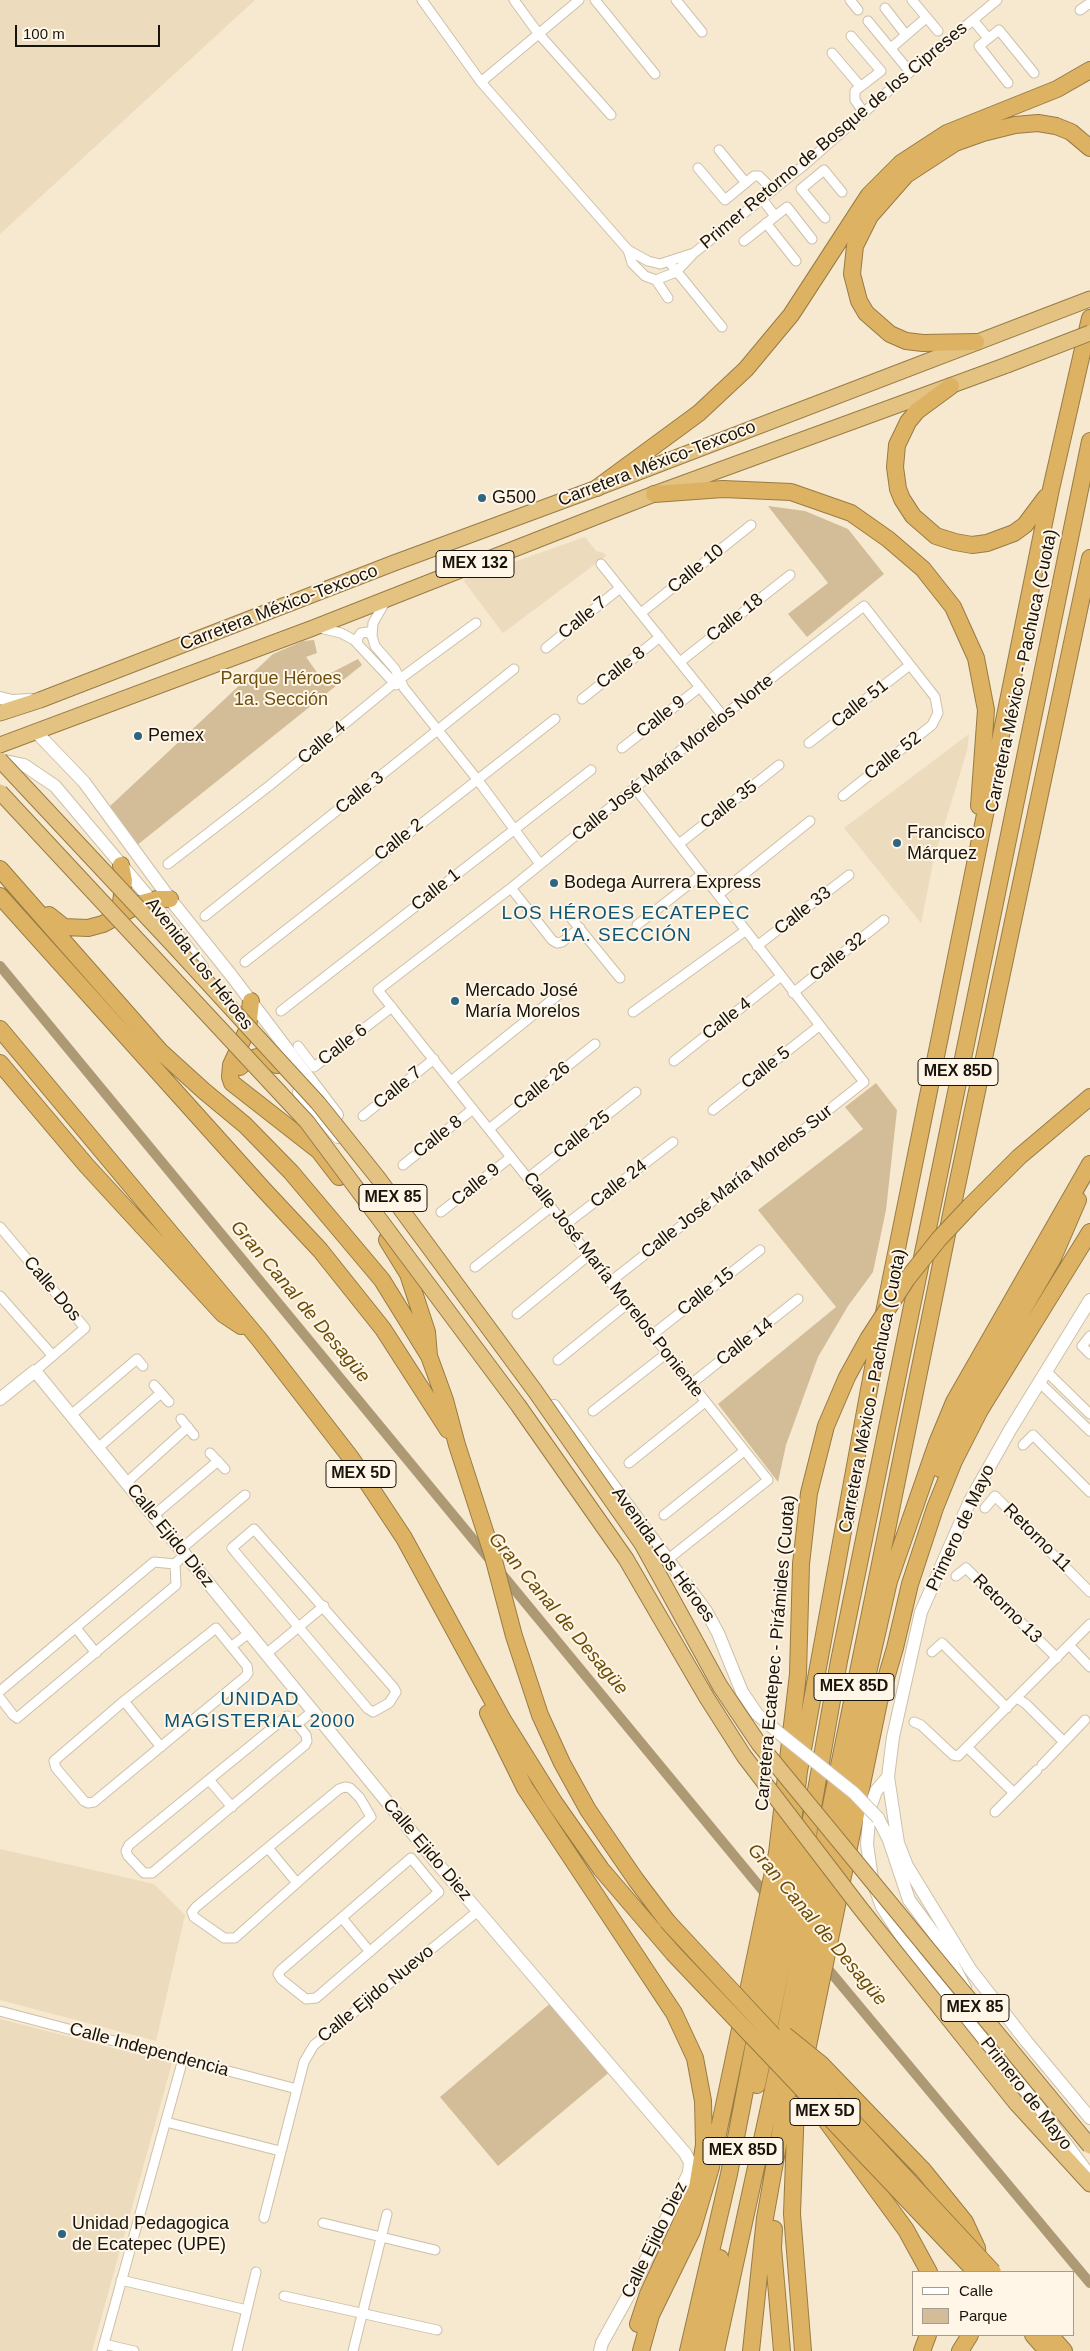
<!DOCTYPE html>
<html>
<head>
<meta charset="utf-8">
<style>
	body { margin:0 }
	#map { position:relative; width:1090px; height:2351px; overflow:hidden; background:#f6e9d0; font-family:Arial,sans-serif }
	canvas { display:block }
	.legend { position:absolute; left:912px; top:2271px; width:162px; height:65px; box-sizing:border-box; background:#fff6e8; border:1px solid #a39c90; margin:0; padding:6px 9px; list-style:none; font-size:15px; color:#18140b }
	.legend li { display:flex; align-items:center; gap:10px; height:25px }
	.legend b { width:25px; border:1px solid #a39c90 }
	.scale { position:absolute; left:15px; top:25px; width:145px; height:22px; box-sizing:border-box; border:2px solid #18140b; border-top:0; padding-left:6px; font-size:15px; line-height:18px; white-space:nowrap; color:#18140b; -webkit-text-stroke:4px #fff6e8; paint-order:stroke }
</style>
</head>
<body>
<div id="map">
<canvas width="1090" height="2351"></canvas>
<ul class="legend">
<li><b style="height:6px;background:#fff"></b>Calle</li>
<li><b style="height:14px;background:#d2bd98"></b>Parque</li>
</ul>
<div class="scale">100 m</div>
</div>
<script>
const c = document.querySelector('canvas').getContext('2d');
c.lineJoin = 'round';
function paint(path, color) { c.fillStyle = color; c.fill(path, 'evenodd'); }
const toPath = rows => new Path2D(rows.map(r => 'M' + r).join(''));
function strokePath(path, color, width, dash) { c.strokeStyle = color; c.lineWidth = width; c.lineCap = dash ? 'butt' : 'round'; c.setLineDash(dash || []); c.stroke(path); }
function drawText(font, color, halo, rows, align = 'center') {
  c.font = font + ' Arial,sans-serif'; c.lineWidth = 4; c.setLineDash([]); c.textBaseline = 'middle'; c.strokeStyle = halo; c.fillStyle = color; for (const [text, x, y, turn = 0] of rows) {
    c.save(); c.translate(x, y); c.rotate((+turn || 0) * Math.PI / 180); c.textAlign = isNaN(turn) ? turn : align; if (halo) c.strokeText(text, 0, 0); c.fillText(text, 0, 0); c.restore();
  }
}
paint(toPath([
	[0,0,255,0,0,234],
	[585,537,596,551,604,553,606,556,503,633,463,580],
	[969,734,967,751,934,858,921,923,844,828],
	[0,1849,154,1884,185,1915,156,2041,0,2000],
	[0,2019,172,2063,92,2351,0,2351]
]), '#ecdbbc');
paint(toPath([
	[768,506,805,511,848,529,884,574,807,637,788,614,828,583],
	[314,640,317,653,306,657,321,678,358,659,362,665,136,846,109,807,273,654,303,641],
	[876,1083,897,1110,886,1210,873,1272,848,1306,818,1357,786,1445,778,1482,718,1404,836,1307,758,1210,863,1129,845,1107],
	[553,2001,612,2070,498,2166,440,2097]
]), '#d2bd98');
strokePath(toPath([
	[0,966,491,1561],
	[500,1572,769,1898],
	[823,1963,1090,2283]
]), '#ad9973', 10);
const minor = toPath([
	[422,0,481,82,628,250,632,263,645,276,656,280,676,272,694,253,803,166,910,72,997,0],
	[514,0,538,33,611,115],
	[595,0,655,74],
	[676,0,702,32],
	[850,0,858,10],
	[912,0,938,31],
	[885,8,906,35],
	[1080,10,1090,3],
	[973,20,988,38],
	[868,21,910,72],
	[851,36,881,71,855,91,855,100,864,113],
	[891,48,926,18],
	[832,53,860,86],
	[481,82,579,0],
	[1008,83,979,46,999,30,1034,73],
	[719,150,746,183],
	[698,168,725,200,754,176,759,176,773,190],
	[762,199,775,216],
	[825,218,801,189,824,170,842,192],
	[766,223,796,261],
	[744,241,787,207,812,239],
	[628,250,648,261,660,264,694,253],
	[669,262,722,327],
	[656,280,668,298],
	[601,564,723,716],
	[385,602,373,623,372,636,375,646,395,669,404,688,477,779,540,864],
	[641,613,751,525],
	[320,628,341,633,354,640,396,685],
	[358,644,357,639,361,633,368,632,372,636],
	[546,648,620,588],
	[680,662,790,575],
	[582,699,660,637],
	[809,743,910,665],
	[622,748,700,687],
	[679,844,779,765],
	[168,864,269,786,393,684,476,623],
	[511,888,552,940,557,943,562,942,580,928],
	[718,895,810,821],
	[567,913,620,978],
	[205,916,514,669],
	[637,925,702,874],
	[757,946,849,875],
	[245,962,555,719],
	[793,993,884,920],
	[281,1011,591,770],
	[633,1012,745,931],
	[298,1046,314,1067,392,1007],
	[674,1061,780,977],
	[451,1081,558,995],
	[713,1110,819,1026],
	[363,1116,434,1059],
	[489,1129,595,1044],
	[403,1165,473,1109],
	[528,1178,636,1092],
	[441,1212,511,1157],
	[565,1225,673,1142],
	[0,1227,85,1328,35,1371],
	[475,1267,551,1207],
	[610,1282,864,1082,635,788],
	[0,1296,53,1356],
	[517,1314,589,1255],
	[652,1335,760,1250],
	[1090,1336,1082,1346,1090,1354],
	[558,1360,627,1304],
	[1046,1371,1090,1414],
	[1039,1382,1090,1431],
	[691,1384,798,1299],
	[154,1385,169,1402],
	[593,1411,667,1353],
	[71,1415,137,1359,143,1366],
	[181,1419,194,1435],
	[1023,1445,1033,1435,1090,1492],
	[98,1448,161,1393],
	[210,1453,225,1469],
	[629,1463,705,1402],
	[126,1483,188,1427],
	[985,1508,995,1496,1090,1592],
	[664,1515,744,1451],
	[153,1516,218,1461],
	[254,1529,394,1688,396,1692,389,1703,373,1712,368,1709,236,1553,232,1548,254,1529],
	[181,1549,245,1495],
	[667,1560,768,1480,378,990,511,888,723,716,864,606,935,697,938,713,932,725,843,796],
	[956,1576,966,1568,1057,1658],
	[76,1628,96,1653],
	[216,1628,247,1666,248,1673,245,1677,94,1802,88,1803,84,1801,56,1768,54,1761,124,1701,216,1628],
	[1069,1645,1090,1667],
	[232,1646,249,1633],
	[932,1652,942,1643,1007,1708],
	[266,1654,324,1606],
	[0,1691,154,1562,175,1564,179,1560],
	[0,1698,13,1715,17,1718,23,1713,176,1585,175,1564],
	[1017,1698,1026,1704,1064,1742],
	[124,1701,161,1747],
	[287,1716,292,1718,306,1735,307,1741,305,1745,152,1873,144,1873,128,1856,126,1851,129,1845,287,1716],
	[914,1722,921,1725,953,1755,958,1756,1090,1624],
	[297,1724,313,1711],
	[968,1748,1014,1793],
	[1042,1765,1085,1720],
	[210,1781,232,1807],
	[345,1787,350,1788,360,1798,371,1817,235,1938,224,1938,194,1917,192,1912,196,1907,339,1789,345,1787],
	[995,1812,1037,1770],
	[268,1848,297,1883],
	[411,1858,439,1892,316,1998,306,1999,281,1979,278,1974,281,1970,411,1858],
	[342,1918,370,1952],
	[0,2011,297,2089],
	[166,2122,280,2151],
	[264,2218,304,2062,314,2045,478,1911],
	[323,2223,435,2250],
	[121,2280,247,2310],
	[284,2296,437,2330],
	[104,2344,134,2351],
	[102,2351,183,2059],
	[237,2351,256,2272],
	[353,2351,387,2214]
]);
const secondary = toPath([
	[0,698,12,701,30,700],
	[36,732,84,782,170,899,231,975,337,1115],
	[0,760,24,765,55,786,151,900,202,967],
	[299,1092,338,1137],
	[1090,1300,1010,1430,970,1501,921,1612,893,1737,888,1777,898,1843,907,1866,970,1969,1026,2041,1090,2118],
	[0,1399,35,1371,437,1863,685,2153,690,2162,689,2173,627,2298,602,2343,600,2351],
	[554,1406,706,1611,718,1633,742,1692,757,1714,779,1733],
	[888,1777,876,1791,870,1808,867,1844,872,1879,882,1907,913,1954,1038,2106,1087,2172],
	[878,1818,889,1840,909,1900,944,1947,965,1988]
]);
const trunk = toPath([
	[0,713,40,700,394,563,597,488,1090,299],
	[0,745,313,628,654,494,1007,365],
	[1016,2103,1090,2184]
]);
const motorway = toPath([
	[976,342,923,343,906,341,890,334,866,313,859,301,852,274,855,246,870,216,906,175,955,143,983,133,1015,125,1038,123,1056,126,1071,132,1090,148],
	[951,386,917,411,908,422,897,445,895,467,898,489,902,499,913,516,936,536,955,542,972,545,987,543,1014,533,1025,525,1046,497],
	[597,488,699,413,746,369,791,315,869,195,901,163,947,133,1057,89,1090,70],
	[654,494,723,489,791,492,851,513,888,539,923,569,953,607,976,658,986,710,979,806],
	[121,865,124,881,121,902],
	[0,869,161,1052,204,1091,245,1125,291,1172,382,1280,429,1356,445,1400,457,1445,492,1553,514,1636,540,1715,562,1763,588,1810,636,1880,667,1921],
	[0,896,264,1190,320,1250,383,1329,448,1430],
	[49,915,64,927,88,928,103,924,142,903,157,899,170,899],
	[251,1001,248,1028,231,1065,230,1077,232,1083,319,1151,339,1177],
	[0,1029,259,1339,351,1458,404,1538,503,1720,554,1802,601,1869,673,1953],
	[0,1063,86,1165,223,1314,241,1326],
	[240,1067,246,1061,257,1057,265,1058,277,1065],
	[970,1206,1019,1157,1090,1097],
	[387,1240,408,1274,427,1332,429,1356],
	[940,1469,969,1403,1053,1258,1078,1200],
	[488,1713,525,1788,674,2013,695,2058,703,2101,704,2145,697,2188,648,2294,638,2324],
	[804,2065,879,1702,895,1648,910,1584,935,1508,954,1461,980,1410,1090,1232],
	[757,2085,800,1880,839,1661,1090,441],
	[796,2105,792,2214,803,2351],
	[827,2122,906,2230,929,2272],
	[923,2170,965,2222,977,2248,978,2260],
	[774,2229,773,2248,782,2351],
	[1033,2335,1047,2351],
	[1050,2335,1064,2351],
	[641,2351,651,2315,692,2231,711,2167,777,1853,798,1674,801,1564,809,1493,826,1426,847,1377,868,1339],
	[688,2351,729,2174,788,1866,799,1771,875,1357,1051,489,1090,318],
	[701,2351,720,2258],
	[716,2351,777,2071,955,1195,1090,558],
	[751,2351,765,2218,808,1978,846,1808,868,1673,889,1581,937,1443,954,1402,1090,1164],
	[922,2351,928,2335],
	[960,2351,970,2335]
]);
strokePath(minor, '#cdc0a9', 11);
strokePath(secondary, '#cdc0a9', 14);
strokePath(trunk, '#987b44', 17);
strokePath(motorway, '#987b44', 18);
strokePath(minor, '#fff', 9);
strokePath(secondary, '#fff', 12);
strokePath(trunk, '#e4c282', 15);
strokePath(motorway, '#ddb363', 16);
const secondaryBridge = toPath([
	[779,1733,854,1793,878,1818]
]);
const trunkBridge = toPath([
	[1007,365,1090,333],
	[0,760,173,945,318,1103,378,1178,535,1391,642,1544,720,1686,759,1744,1090,2146],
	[0,792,307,1122,518,1405,626,1559,707,1698,744,1756,861,1909,1016,2103]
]);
const motorwayBridge = toPath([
	[868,1339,907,1279,939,1239,970,1206],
	[667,1921,993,2272],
	[673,1953,976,2272],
	[785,2035,821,2064,923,2170]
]);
strokePath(secondaryBridge, '#cdc0a9', 14, []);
strokePath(trunkBridge, '#987b44', 17, []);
strokePath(motorwayBridge, '#987b44', 18, []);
strokePath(secondaryBridge, '#fff', 12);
strokePath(trunkBridge, '#e4c282', 15);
strokePath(motorwayBridge, '#ddb363', 16);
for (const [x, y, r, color] of [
	[482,498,5,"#2e6580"],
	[138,736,5,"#2e6580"],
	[897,843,5,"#2e6580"],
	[554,883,5,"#2e6580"],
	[455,1001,5,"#2e6580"],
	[62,2234,5,"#2e6580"]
]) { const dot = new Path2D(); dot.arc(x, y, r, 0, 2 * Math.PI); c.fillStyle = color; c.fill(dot); strokePath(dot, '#fff6e8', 2); }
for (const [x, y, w] of [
	[475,564,78],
	[958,1072,80],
	[393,1198,68],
	[361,1474,70],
	[854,1687,80],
	[975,2008,68],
	[825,2112,70],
	[743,2151,80]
]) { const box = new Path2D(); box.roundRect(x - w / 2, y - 13.5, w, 27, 4); c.fillStyle = '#fff6e8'; c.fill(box); strokePath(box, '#18140b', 1); }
drawText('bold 16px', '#18140b', null, [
	["MEX 132",475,564],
	["MEX 85D",958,1072],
	["MEX 85",393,1198],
	["MEX 5D",361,1474],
	["MEX 85D",854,1687],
	["MEX 85",975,2008],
	["MEX 5D",825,2112],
	["MEX 85D",743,2151]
]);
drawText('18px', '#18140b', '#fff6e8', [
	["Primer Retorno de Bosque de los Cipreses",834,136,-40],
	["Carretera México-Texcoco",657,464,-21],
	["Calle 10",696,569,-39],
	["Carretera México-Texcoco",279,608,-21],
	["Calle 7",583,618,-39],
	["Calle 18",735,618,-38],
	["Calle 8",621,668,-38],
	["Carretera México - Pachuca (Cuota)",1022,671,-78],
	["Calle 51",860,704,-38],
	["Calle 9",661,717,-38],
	["Calle 4",322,743,-40],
	["Calle 52",893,756,-38],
	["Calle José María Morelos Norte",673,758,-39],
	["Calle 3",360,793,-39],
	["Calle 35",729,805,-38],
	["Calle 2",399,840,-38],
	["Calle 1",436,890,-38],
	["Calle 33",803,911,-38],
	["Calle 32",838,957,-39],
	["Avenida Los Héroes",199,964,52],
	["Calle 4",727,1019,-38],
	["Calle 6",343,1045,-37],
	["Calle 5",766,1068,-38],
	["Calle 26",542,1086,-38],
	["Calle 7",398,1088,-39],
	["Calle 25",582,1135,-38],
	["Calle 8",438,1137,-38],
	["Calle José María Morelos Sur",737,1182,-38],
	["Calle 24",619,1184,-38],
	["Calle 9",476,1185,-39],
	["Calle José María Morelos Poniente",613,1285,52],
	["Calle Dos",52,1289,50],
	["Calle 15",706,1292,-38],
	["Calle 14",745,1342,-38],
	["Carretera México - Pachuca (Cuota)",873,1391,-79],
	["Primero de Mayo",961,1528,-65],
	["Calle Ejido Diez",170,1536,51],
	["Retorno 11",1037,1538,45],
	["Avenida Los Héroes",663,1555,54],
	["Retorno 13",1007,1609,45],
	["Carretera Ecatepec - Pirámides (Cuota)",776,1653,-85],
	["Calle Ejido Diez",427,1850,50],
	["Calle Ejido Nuevo",376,1994,-39],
	["Calle Independencia",149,2050,15],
	["Primero de Mayo",1026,2094,52],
	["Calle Ejido Diez",655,2240,-64]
]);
drawText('18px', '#18140b', '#fff6e8', [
	["G500",492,498],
	["Pemex",148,736],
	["Francisco",907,833],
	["Márquez",907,854],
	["Bodega Aurrera Express",564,883],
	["Mercado José",465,991],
	["María Morelos",465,1012],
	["Unidad Pedagogica",72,2224],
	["de Ecatepec (UPE)",72,2245]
], 'left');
drawText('18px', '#6e500d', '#fff6e8', [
	["Parque Héroes",281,679],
	["1a. Sección",281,700]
]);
c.letterSpacing = '1px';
drawText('19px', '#105572', '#fff6e8', [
	["LOS HÉROES ECATEPEC",626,914],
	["1A. SECCIÓN",626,936],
	["UNIDAD",260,1700],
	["MAGISTERIAL 2000",260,1722]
]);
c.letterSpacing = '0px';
drawText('italic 19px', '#6b4d07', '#fff6e8', [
	["Gran Canal de Desagüe",300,1302,50],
	["Gran Canal de Desagüe",558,1614,50],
	["Gran Canal de Desagüe",817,1925,50]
]);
</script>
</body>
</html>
